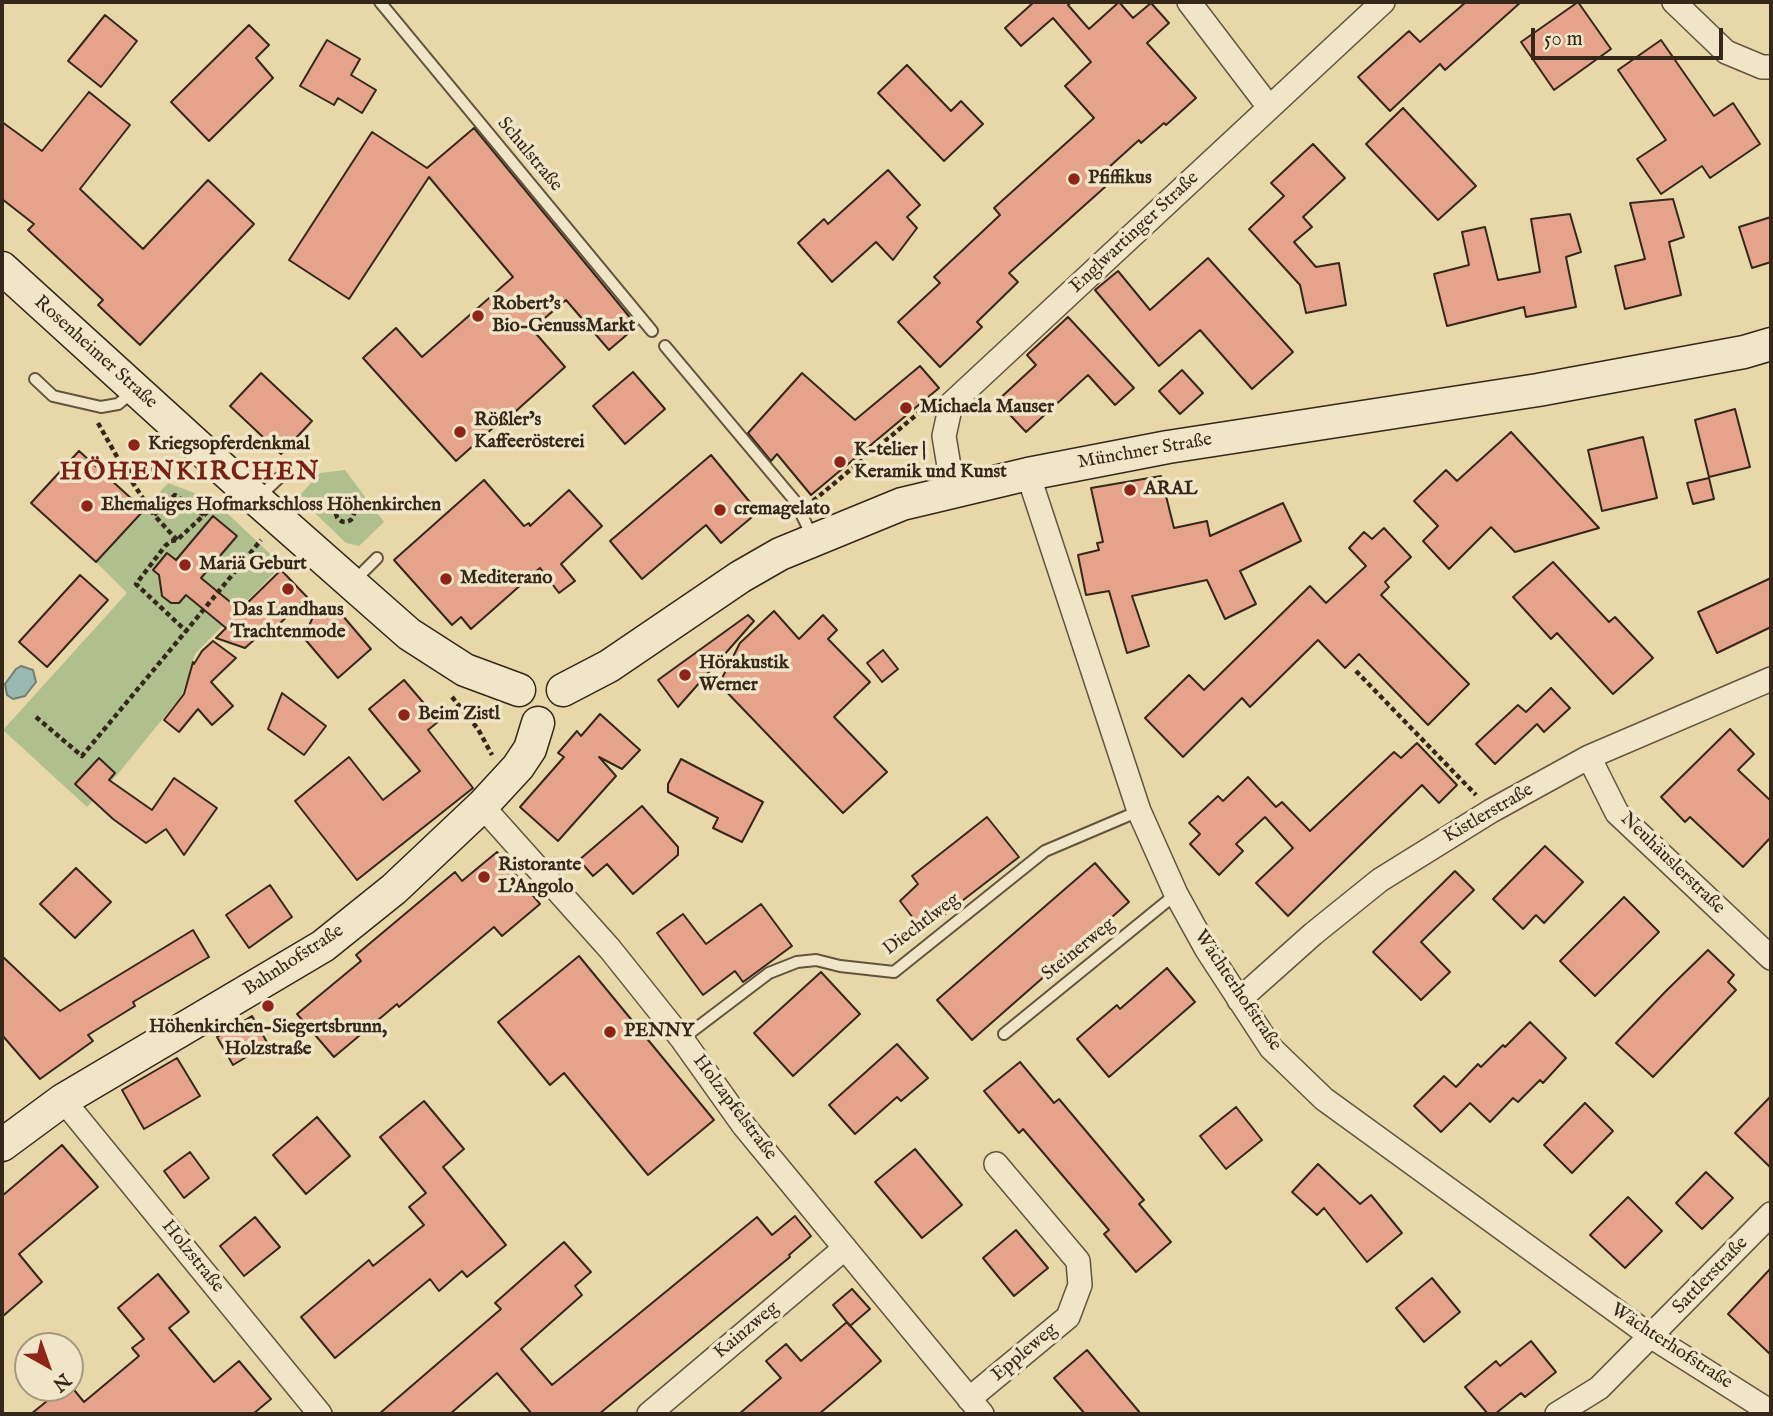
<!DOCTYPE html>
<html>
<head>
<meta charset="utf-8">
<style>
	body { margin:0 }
	#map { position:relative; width:1773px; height:1416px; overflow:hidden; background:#e8d7a9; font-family:"IM FELL English",serif }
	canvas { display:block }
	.frame { position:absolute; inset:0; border:4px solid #35281a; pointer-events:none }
	.north { position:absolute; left:14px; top:1332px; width:70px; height:70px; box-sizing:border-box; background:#f0e5c7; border:2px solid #a59982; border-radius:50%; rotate:140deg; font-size:19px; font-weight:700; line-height:28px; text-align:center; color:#35281a }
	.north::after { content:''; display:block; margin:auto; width:24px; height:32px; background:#8f2418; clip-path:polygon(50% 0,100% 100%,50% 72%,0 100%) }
	.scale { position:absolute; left:1531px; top:28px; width:192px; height:32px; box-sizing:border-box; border:4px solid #35281a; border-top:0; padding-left:9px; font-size:21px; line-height:24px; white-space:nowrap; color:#35281a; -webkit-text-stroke:5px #f0e5c7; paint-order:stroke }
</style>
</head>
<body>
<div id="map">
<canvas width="1773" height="1416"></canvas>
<div class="frame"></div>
<div class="north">N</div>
<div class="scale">50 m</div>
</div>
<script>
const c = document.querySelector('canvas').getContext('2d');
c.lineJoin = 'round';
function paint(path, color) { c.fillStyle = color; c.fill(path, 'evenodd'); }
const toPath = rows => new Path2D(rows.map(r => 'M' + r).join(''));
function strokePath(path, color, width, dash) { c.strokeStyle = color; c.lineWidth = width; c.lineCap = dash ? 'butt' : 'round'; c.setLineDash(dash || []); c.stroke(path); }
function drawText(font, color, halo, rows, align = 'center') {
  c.font = font + ' "IM FELL English",serif'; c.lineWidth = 7; c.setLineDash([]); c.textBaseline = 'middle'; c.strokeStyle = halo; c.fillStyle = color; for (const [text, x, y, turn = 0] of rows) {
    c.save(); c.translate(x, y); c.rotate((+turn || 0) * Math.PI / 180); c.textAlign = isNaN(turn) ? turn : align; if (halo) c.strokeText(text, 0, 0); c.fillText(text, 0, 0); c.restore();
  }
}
paint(toPath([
	[345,470,384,522,359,546,346,543,298,497,320,473],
	[168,483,213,500,282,565,195,654,182,695,117,775,87,807,3,730,127,593,96,562]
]), '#afbf8d');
const water = toPath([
	[21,666,33,670,36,682,25,696,13,699,7,695,5,684,16,669,21,666]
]);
paint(water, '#99b8b0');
strokePath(water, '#717e74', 2);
const building = toPath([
	[1034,2,1072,2,1068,5,1089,29,1119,2,1133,18,1151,3,1169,23,1147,43,1196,98,1166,125,1164,123,1141,143,1139,140,1097,178,1105,187,1009,273,1018,282,977,322,982,327,940,367,898,322,940,283,934,277,1000,215,994,208,1094,118,1065,86,1091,62,1053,18,1021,46,1005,28,1034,2],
	[1466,2,1521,2,1445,70,1440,64,1390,111,1358,77,1409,31,1420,42,1466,2],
	[1578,2,1611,49,1554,90,1521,42,1578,2],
	[105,15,137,41,101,87,68,61,105,15],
	[249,25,269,45,256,58,273,78,209,141,171,102,249,25],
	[327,40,360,59,351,75,376,90,362,113,338,98,334,105,300,86,327,40],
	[1661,40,1714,116,1733,103,1760,144,1710,178,1702,166,1661,194,1637,159,1666,140,1618,70,1661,40],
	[907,65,951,111,961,101,983,124,944,161,878,93,907,65],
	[89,92,130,125,80,189,143,249,208,180,254,224,140,345,98,305,103,300,28,230,34,224,2,199,2,122,42,151,89,92],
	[1403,108,1476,186,1438,220,1366,144,1403,108],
	[474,128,637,326,609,350,566,300,532,329,565,367,516,411,514,409,456,461,363,358,396,328,422,357,513,277,429,177,349,299,289,260,372,132,427,168,474,128],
	[1313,144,1345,178,1303,217,1312,227,1294,242,1316,267,1339,263,1346,305,1306,313,1300,285,1249,229,1284,196,1271,183,1313,144],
	[888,170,920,205,907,217,917,228,893,260,876,242,832,282,798,243,824,219,828,224,888,170],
	[1673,199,1684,237,1669,242,1681,295,1625,309,1615,266,1645,259,1630,203,1673,199],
	[1570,214,1581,252,1566,257,1576,307,1526,317,1524,307,1447,326,1434,274,1469,265,1462,232,1485,227,1498,280,1540,272,1531,219,1570,214],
	[1771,217,1771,262,1752,268,1739,227,1771,217],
	[1208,258,1293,352,1252,389,1200,330,1159,366,1095,290,1118,271,1150,310,1208,258],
	[1068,317,1134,388,1115,405,1088,375,1026,432,997,401,1036,365,1027,355,1068,317],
	[920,366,939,388,811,495,777,454,771,461,748,433,802,373,855,420,920,366],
	[1182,370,1203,393,1180,414,1159,391,1182,370],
	[633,372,665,409,625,444,593,406,633,372],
	[261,373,312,421,281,454,230,406,261,373],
	[1735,409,1750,467,1709,477,1695,420,1735,409],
	[1511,432,1599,528,1515,552,1491,527,1449,569,1423,541,1438,526,1414,501,1446,470,1457,481,1511,432],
	[1643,437,1657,498,1602,511,1588,450,1643,437],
	[79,451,144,510,96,562,31,503,79,451],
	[711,455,758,512,721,543,706,525,642,579,610,541,711,455],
	[1161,476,1174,528,1207,521,1210,536,1283,503,1301,541,1240,571,1256,604,1225,619,1207,580,1132,596,1149,646,1127,653,1109,591,1086,595,1078,555,1099,550,1097,543,1103,542,1091,488,1161,476],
	[1709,478,1714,499,1693,504,1687,483,1709,478],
	[484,480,524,526,529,523,530,526,569,490,602,526,561,564,575,581,559,593,540,568,471,629,461,617,452,625,394,560,484,480],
	[213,516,237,536,201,578,240,610,281,570,307,597,267,636,263,632,245,648,216,638,226,628,186,595,179,603,171,603,162,596,159,575,153,570,167,553,176,560,213,516],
	[1384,528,1411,557,1385,582,1389,587,1381,595,1469,684,1428,725,1359,654,1345,668,1318,640,1250,707,1242,698,1183,757,1145,718,1189,675,1204,690,1310,586,1326,603,1366,566,1349,548,1364,532,1372,539,1384,528],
	[1553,562,1609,622,1615,617,1653,658,1613,694,1557,633,1551,639,1513,597,1553,562],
	[80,575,108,600,47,667,19,642,80,575],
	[1771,578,1771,627,1717,653,1698,612,1771,578],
	[317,607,327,618,337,609,371,649,338,678,304,638,317,607],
	[774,611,799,639,823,615,837,630,828,639,870,682,834,717,887,772,843,813,719,684,740,643,774,611],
	[748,615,754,621,678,707,658,680,748,615],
	[213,641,236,658,211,682,233,706,212,725,198,709,179,732,164,720,184,694,193,662,194,664,202,651,213,641],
	[883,650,898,669,882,682,867,663,883,650],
	[404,680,439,721,428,730,473,788,357,880,295,801,349,757,383,800,420,771,369,709,404,680],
	[1551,688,1570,708,1544,732,1537,724,1495,764,1476,744,1518,705,1526,712,1551,688],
	[282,693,326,726,304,755,268,729,282,693],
	[600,714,640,750,622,769,599,757,616,776,558,841,520,807,564,757,558,753,577,731,581,736,600,714],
	[1730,729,1754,754,1738,770,1771,801,1771,837,1743,867,1690,817,1685,822,1661,797,1730,729],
	[1417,743,1457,785,1439,803,1422,785,1288,916,1256,883,1293,848,1265,817,1236,844,1243,851,1219,875,1190,844,1200,834,1189,823,1218,796,1223,801,1248,777,1276,807,1282,802,1310,831,1394,752,1401,758,1417,743],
	[99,758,115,773,109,780,152,810,174,778,217,808,184,855,166,829,146,843,113,819,75,784,99,758],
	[681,759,763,802,742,842,713,828,718,818,668,792,668,784,681,759],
	[642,806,678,847,678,855,633,894,607,864,593,876,579,860,642,806],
	[987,817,1019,857,923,931,900,901,918,884,912,876,987,817],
	[1545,846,1583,882,1544,923,1536,915,1523,929,1493,899,1545,846],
	[497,852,540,904,502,936,494,927,399,1007,397,1004,334,1057,297,1014,361,961,356,955,455,872,462,881,497,852],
	[1095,863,1129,902,972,1040,937,1000,1095,863],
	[76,868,111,902,75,938,40,904,76,868],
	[1455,871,1474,890,1421,942,1450,972,1421,1000,1373,952,1455,871],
	[270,885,292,917,249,948,226,915,270,885],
	[1624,897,1659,932,1595,996,1560,961,1624,897],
	[761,904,792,946,743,982,735,971,703,995,657,933,683,914,706,944,761,904],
	[193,930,209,957,133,1002,135,1006,88,1035,93,1041,40,1079,2,1035,2,956,60,1011,193,930],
	[1708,950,1734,975,1728,982,1736,990,1653,1077,1616,1043,1667,990,1708,950],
	[579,956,714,1120,648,1175,564,1073,550,1085,498,1022,579,956],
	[1167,968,1195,1002,1109,1077,1077,1039,1117,1005,1120,1009,1167,968],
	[821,972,860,1014,793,1076,754,1033,821,972],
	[252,1016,268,1044,233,1065,217,1037,252,1016],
	[1530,1022,1566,1058,1543,1083,1540,1080,1518,1102,1513,1098,1490,1122,1470,1103,1441,1132,1414,1106,1444,1076,1456,1087,1478,1064,1481,1067,1503,1045,1505,1047,1530,1022],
	[897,1044,928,1078,901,1101,897,1097,855,1134,829,1105,897,1044],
	[177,1058,200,1096,144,1129,122,1090,177,1058],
	[1020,1062,1054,1103,1059,1099,1144,1200,1139,1204,1171,1242,1136,1272,1104,1234,1109,1230,1023,1129,1019,1133,984,1091,1020,1062],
	[1771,1096,1771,1168,1735,1133,1771,1096],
	[424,1101,464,1149,443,1167,506,1245,467,1277,462,1271,439,1291,430,1279,335,1358,301,1317,369,1260,373,1266,424,1225,409,1207,426,1193,380,1137,424,1101],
	[1585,1103,1613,1131,1572,1173,1544,1145,1585,1103],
	[1236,1107,1262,1140,1226,1169,1200,1136,1236,1107],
	[317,1117,350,1156,306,1194,273,1155,317,1117],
	[62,1145,98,1187,19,1254,42,1282,2,1317,2,1196,62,1145],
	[915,1149,962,1205,922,1238,875,1182,915,1149],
	[190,1152,209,1178,184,1198,164,1171,190,1152],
	[1318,1164,1360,1204,1371,1195,1402,1233,1367,1262,1324,1208,1317,1215,1292,1192,1318,1164],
	[1706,1172,1733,1198,1702,1229,1676,1203,1706,1172],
	[1628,1197,1662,1231,1625,1268,1590,1235,1628,1197],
	[795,1216,811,1236,789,1255,790,1257,599,1414,532,1414,497,1373,450,1414,379,1414,501,1309,495,1303,564,1242,591,1272,575,1286,582,1295,521,1349,552,1385,757,1217,772,1235,795,1216],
	[255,1217,280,1247,244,1276,220,1246,255,1217],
	[1016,1230,1048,1268,1014,1296,983,1258,1016,1230],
	[1771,1268,1771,1355,1728,1314,1771,1268],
	[158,1274,189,1312,169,1328,214,1382,239,1361,271,1399,253,1414,31,1414,63,1388,70,1388,70,1385,84,1402,139,1356,132,1348,144,1339,118,1308,158,1274],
	[1432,1278,1460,1312,1424,1342,1396,1308,1432,1278],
	[852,1289,870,1309,850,1326,833,1305,852,1289],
	[847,1322,881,1361,858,1381,819,1414,739,1414,781,1378,766,1361,786,1344,801,1361,847,1322],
	[1531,1341,1556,1372,1525,1397,1521,1393,1495,1414,1488,1414,1465,1387,1496,1361,1500,1366,1531,1341],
	[1087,1350,1141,1414,1085,1414,1054,1378,1087,1350]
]);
paint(building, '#e5a38b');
strokePath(building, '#35281a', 2);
const lane = toPath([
	[380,2,652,331],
	[665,346,795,501,812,536],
	[35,379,53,396,101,407,118,404,133,392],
	[258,498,279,478],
	[354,581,377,558],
	[1004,1034,1176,894],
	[682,1039,769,973,797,962,816,960,840,966,894,972,1045,851,1139,811]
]);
const street = toPath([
	[1189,2,1269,107],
	[1674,2,1726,52,1762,67,1771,67],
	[1028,474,1139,811,1176,894,1207,950,1271,1048,1324,1099,1652,1337,1771,1412],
	[953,491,944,436,951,404,1383,2],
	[1589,757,1617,813,1771,958],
	[482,806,610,949,682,1039,744,1126,982,1414],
	[1239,1000,1313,934,1380,880,1491,811,1589,757,1771,679],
	[63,1100,320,1414],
	[969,1399,1068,1317,1080,1285,1078,1261,996,1164],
	[649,1414,845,1248],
	[1557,1414,1599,1388,1771,1214]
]);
const secondary = toPath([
	[2,268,256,499,409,634,465,670,519,690],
	[563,690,609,666,740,577,780,554,902,504,1028,474,1168,447,1538,390,1744,352,1771,344],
	[2,1145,63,1100,323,946,394,889,482,806,518,767,530,749,538,723]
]);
strokePath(lane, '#62543e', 14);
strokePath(street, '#62543e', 26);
strokePath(secondary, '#35281a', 35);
strokePath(toPath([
	[98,423,125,471,154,515],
	[126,471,165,469,173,460],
	[813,501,927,406],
	'336 513a9 9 0 1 1 18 0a9 9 0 1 1-18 0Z',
	[204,515,219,502],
	[177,540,154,515,175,495,204,515,177,540,171,541,165,546,136,584,186,631,261,540],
	[1356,671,1476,795],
	[452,697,478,729,492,755],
	[36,717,82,756,186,631]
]), '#35281a', 4.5, [5, 3.5]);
strokePath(lane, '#f0e5c7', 10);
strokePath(street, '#f0e5c7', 23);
strokePath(secondary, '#f0e5c7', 32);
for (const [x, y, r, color] of [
	[1074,179,7,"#8f2418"],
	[478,316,7,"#8f2418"],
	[906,408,7,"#8f2418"],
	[460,432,7,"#8f2418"],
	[134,445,7,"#8f2418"],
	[840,462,7,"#8f2418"],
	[1130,490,7,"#8f2418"],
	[87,506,7,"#8f2418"],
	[720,510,7,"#8f2418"],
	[185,565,7,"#8f2418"],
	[446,579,7,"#8f2418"],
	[288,589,7,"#8f2418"],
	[685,675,7,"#8f2418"],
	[404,715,7,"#8f2418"],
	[484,877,7,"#8f2418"],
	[268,1006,7,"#8f2418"],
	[610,1032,7,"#8f2418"]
]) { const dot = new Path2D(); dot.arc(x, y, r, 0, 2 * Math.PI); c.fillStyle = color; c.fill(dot); strokePath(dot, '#f0e5c7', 2.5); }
drawText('19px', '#35281a', '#f0e5c7', [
	["Schulstraße",529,155,50],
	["Englwartinger Straße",1135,233,-43],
	["Rosenheimer Straße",95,353,42],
	["Münchner Straße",1145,452,-10],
	["Kistlerstraße",1489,814,-30],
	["Neuhäuslerstraße",1672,864,44],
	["Diechtlweg",922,925,-37],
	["Steinerweg",1079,950,-39],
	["Bahnhofstraße",294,961,-33],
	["Wächterhofstraße",1237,991,56],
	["Holzapfelstraße",734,1108,53],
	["Holzstraße",192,1257,51],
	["Sattlerstraße",1711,1276,-46],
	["Kainzweg",747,1331,-40],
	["Wächterhofstraße",1671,1347,33],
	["Eppleweg",1025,1353,-40]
]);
drawText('bold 19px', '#35281a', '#f0e5c7', [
	["Pfiffikus",1088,179],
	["Robert's",492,305],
	["Bio-GenussMarkt",492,327],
	["Michaela Mauser",920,408],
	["Rößler’s",474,421],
	["Kaffeerösterei",474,443],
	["Kriegsopferdenkmal",148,445],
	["K-telier |",854,451],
	["Keramik und Kunst",854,473],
	["ARAL",1144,490],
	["Ehemaliges Hofmarkschloss Höhenkirchen",101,506],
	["cremagelato",734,510],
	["Mariä Geburt",199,565],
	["Mediterano",460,579],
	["Das Landhaus",288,611,"center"],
	["Trachtenmode",288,633,"center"],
	["Hörakustik",699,664],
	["Werner",699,686],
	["Beim Zistl",418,715],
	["Ristorante",498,866],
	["L'Angolo",498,888],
	["Höhenkirchen-Siegertsbrunn,",268,1028,"center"],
	["Holzstraße",268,1050,"center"],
	["PENNY",624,1032]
], 'left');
c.letterSpacing = '2px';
drawText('bold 26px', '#7a1f14', '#f0e5c7', [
	["HÖHENKIRCHEN",190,474]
]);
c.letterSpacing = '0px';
</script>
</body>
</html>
